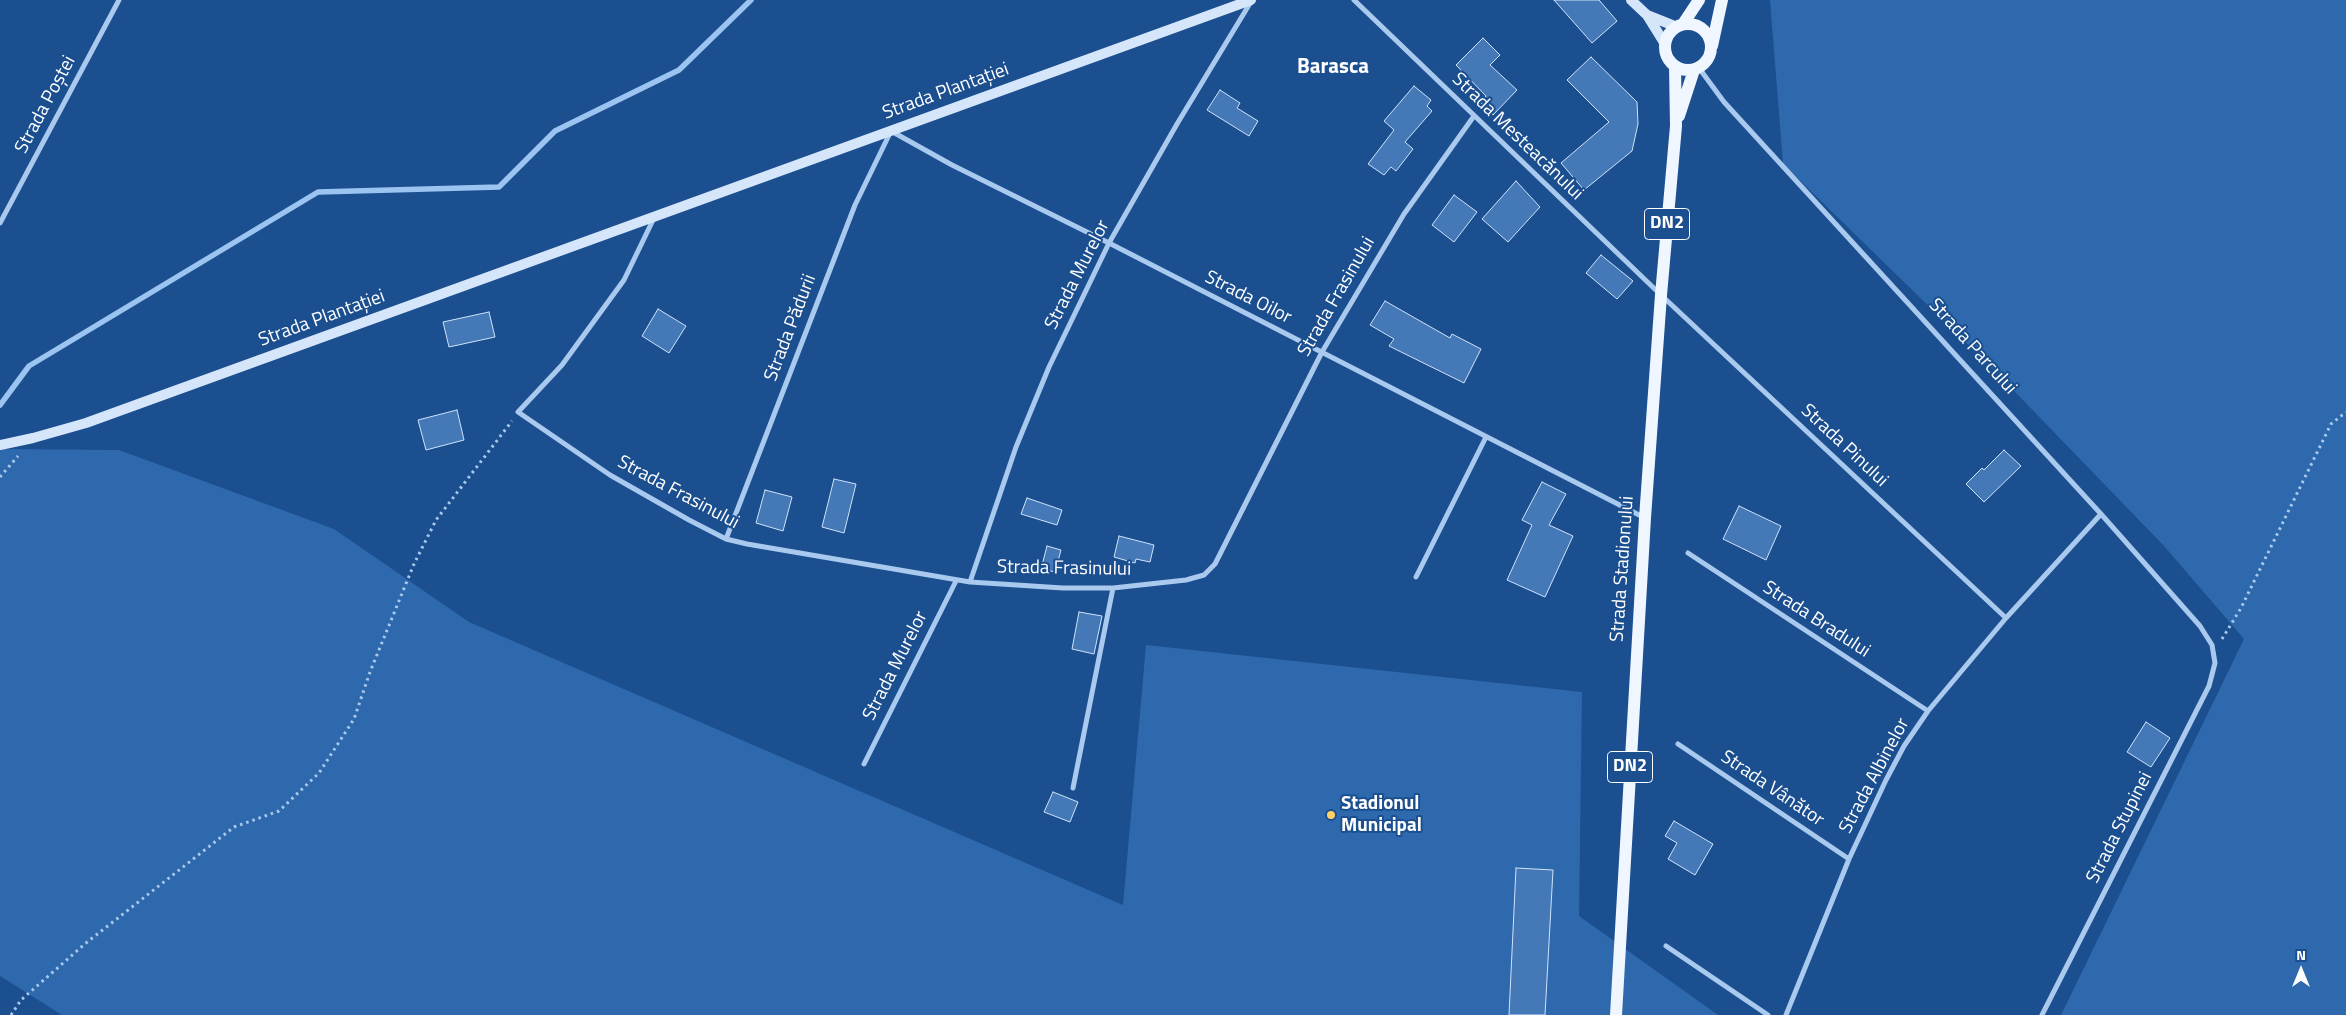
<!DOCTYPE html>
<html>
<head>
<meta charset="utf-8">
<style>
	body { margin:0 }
	#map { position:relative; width:2346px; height:1015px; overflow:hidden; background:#1b4f8f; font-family:"Titillium Web",sans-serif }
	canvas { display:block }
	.north { position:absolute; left:2276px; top:945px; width:50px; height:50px; -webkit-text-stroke:4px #1b4f8f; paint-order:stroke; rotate:0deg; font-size:14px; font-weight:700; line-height:20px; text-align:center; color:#fff }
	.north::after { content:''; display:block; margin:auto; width:18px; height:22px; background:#fff; clip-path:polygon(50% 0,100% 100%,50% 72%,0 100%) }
</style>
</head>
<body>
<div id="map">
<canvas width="2346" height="1015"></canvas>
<div class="north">N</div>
</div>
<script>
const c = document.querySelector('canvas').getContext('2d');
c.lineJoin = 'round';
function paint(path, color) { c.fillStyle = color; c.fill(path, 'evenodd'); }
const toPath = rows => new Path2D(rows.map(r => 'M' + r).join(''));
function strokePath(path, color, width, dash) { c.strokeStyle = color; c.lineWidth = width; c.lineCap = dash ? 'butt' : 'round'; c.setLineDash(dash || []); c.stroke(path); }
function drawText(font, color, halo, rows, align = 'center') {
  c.font = font + ' "Titillium Web",sans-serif'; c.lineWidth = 4; c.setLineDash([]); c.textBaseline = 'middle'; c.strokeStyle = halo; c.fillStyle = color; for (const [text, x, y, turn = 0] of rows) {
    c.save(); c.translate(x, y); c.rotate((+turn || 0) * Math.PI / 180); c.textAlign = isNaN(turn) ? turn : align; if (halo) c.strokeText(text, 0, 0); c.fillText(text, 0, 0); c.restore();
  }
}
paint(toPath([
	[1770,0,2346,0,2346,1015,2061,1015,2244,639,2164,546,1989,365,1783,164],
	[0,449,119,450,334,529,469,622,1123,905,1146,645,1582,692,1579,916,1718,1015,62,1015,0,976]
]), '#2e69ad');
strokePath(toPath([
	[0,405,29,366,318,192,499,187,555,131,679,70,751,0]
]), '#9cc4f0', 5.5);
const building = toPath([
	[1554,0,1599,0,1617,21,1592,43,1554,0],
	[1483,38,1500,55,1490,65,1517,90,1493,115,1480,102,1486,96,1456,65,1483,38],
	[1591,57,1637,102,1638,124,1632,151,1584,190,1561,163,1609,122,1567,80,1591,57],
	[1414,86,1431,100,1427,106,1432,111,1405,142,1413,149,1396,171,1391,167,1384,175,1368,164,1394,130,1384,121,1414,86],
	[1220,90,1240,103,1237,108,1258,121,1249,136,1207,110,1220,90],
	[1516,181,1540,207,1508,242,1482,219,1516,181],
	[1454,195,1477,212,1454,242,1432,225,1454,195],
	[1601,255,1633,281,1617,299,1586,273,1601,255],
	[1385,301,1450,338,1452,334,1481,349,1464,383,1389,346,1394,339,1370,325,1385,301],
	[658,309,686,326,669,353,642,336,658,309],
	[489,312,495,337,449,347,443,322,489,312],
	[457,410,464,440,426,450,418,420,457,410],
	[2004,450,2021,466,1984,502,1966,484,1982,468,1984,470,2004,450],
	[834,479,856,484,844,533,822,527,834,479],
	[1542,482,1566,494,1549,525,1573,536,1545,597,1507,580,1532,525,1522,520,1542,482],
	[765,490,792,497,783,531,756,523,765,490],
	[1027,498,1062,510,1057,525,1021,514,1027,498],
	[1739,506,1781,526,1766,560,1723,539,1739,506],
	[1119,536,1154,545,1150,562,1136,559,1135,563,1114,557,1119,536],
	[1047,546,1061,550,1055,572,1041,569,1047,546],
	[1079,612,1102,616,1094,654,1072,649,1079,612],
	[2146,722,2170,738,2151,767,2127,752,2146,722],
	[1053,792,1078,802,1070,822,1044,812,1053,792],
	[1674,821,1713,844,1695,875,1668,859,1677,843,1665,836,1674,821],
	[1516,868,1553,870,1545,1015,1509,1015,1516,868]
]);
paint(building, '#4478b7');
strokePath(building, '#cfe3fa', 1);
strokePath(toPath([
	[0,477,18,456],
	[2222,639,2241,608,2331,424,2346,412],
	[11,1015,21,1000,86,943,234,827,279,811,319,773,354,719,370,672,414,564,436,520,512,421]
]), '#a9c9ee', 3, [2.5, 4]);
strokePath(toPath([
	[1354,0,1661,295,2006,618],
	[1699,68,1724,102,2101,514,2200,626,2212,645,2215,663,2209,686,2042,1015],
	[654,218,624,280,562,365,518,412,610,475,689,520,726,539,747,544,970,582,1063,588,1113,588,1186,580,1204,575,1215,564,1322,352,1404,214,1474,116],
	[0,223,119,0],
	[726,539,855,205,891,131,952,165,1109,243,1645,518],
	[1688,553,1928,711],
	[1416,577,1486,437],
	[970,582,1016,447,1049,367,1109,243,1177,124,1252,0],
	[1678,744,1849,859],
	[864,764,956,581],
	[1073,788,1113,588],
	[1666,946,1768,1015],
	[1786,1015,1849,859,1886,780,1904,746,1928,711,2006,618,2101,514]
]), '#a9c9ee', 5);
strokePath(toPath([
	[1631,0,1647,15,1665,44],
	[1647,15,1677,27],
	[0,445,33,438,86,423,1251,0]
]), '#d6e6fa', 10);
strokePath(toPath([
	'1665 47a23 23 0 1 1 46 0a23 23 0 1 1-46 0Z',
	[1683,24,1699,0],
	[1712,46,1722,0],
	[1679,116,1694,70],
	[1616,1015,1645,518,1661,295,1676,126,1675,66]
]), '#f0f6ff', 12);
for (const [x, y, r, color] of [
	[1331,815,5,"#ffd166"]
]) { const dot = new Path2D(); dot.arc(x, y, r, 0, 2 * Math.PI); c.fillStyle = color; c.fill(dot); strokePath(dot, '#1b4f8f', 2); }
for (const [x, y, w] of [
	[1667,224,45],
	[1630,767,45]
]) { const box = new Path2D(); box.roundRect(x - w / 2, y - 15.5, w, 31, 4); c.fillStyle = '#1b4f8f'; c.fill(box); strokePath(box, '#fff', 1); }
drawText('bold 18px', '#fff', null, [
	["DN2",1667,224],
	["DN2",1630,767]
]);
drawText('19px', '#fff', '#1b4f8f', [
	["Strada Plantației",946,92,-20],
	["Strada Poștei",46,105,-62],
	["Strada Mesteacănului",1517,137,44],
	["Strada Murelor",1078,275,-63],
	["Strada Frasinului",1337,297,-60],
	["Strada Oilor",1248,298,27],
	["Strada Plantației",322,319,-20],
	["Strada Pădurii",791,328,-69],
	["Strada Parcului",1972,347,48],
	["Strada Pinului",1844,446,43],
	["Strada Frasinului",678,493,28],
	["Strada Frasinului",1064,569,1],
	["Strada Stadionului",1623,569,-86],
	["Strada Bradului",1816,620,33],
	["Strada Murelor",896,666,-63],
	["Strada Albinelor",1875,776,-62],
	["Strada Vânător",1772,789,34],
	["Strada Stupinei",2120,828,-63]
]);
drawText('bold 19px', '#fff', '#1b4f8f', [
	["Stadionul",1341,804],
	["Municipal",1341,826]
], 'left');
drawText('bold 21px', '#fff', '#1b4f8f', [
	["Barasca",1333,68]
]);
</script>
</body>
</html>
